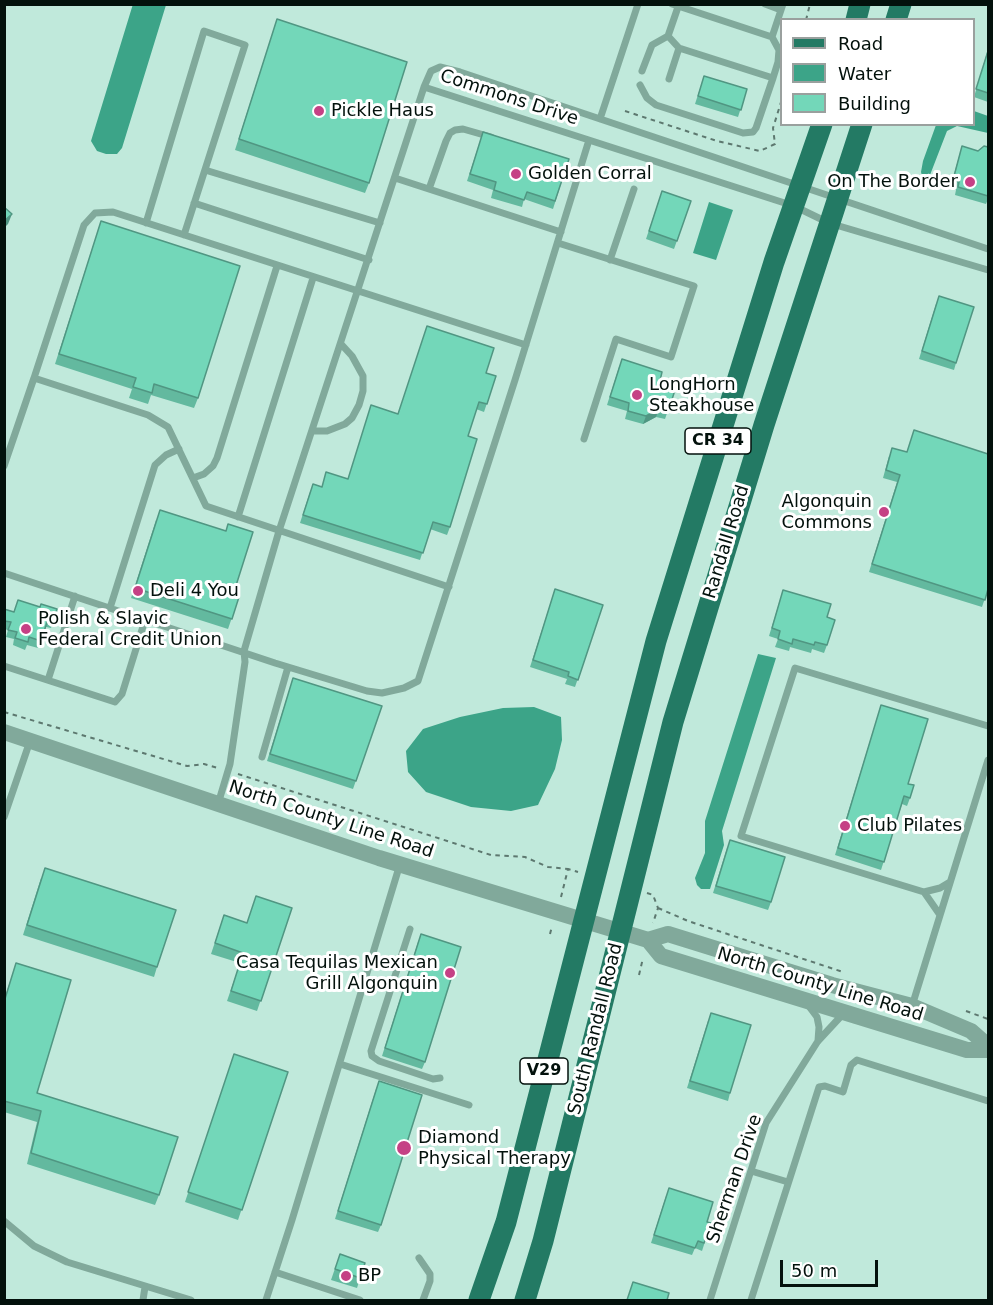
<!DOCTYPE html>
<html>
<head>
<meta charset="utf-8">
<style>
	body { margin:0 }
	#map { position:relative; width:993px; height:1305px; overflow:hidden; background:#c0e9db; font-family:"DejaVu Sans",sans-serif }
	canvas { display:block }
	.frame { position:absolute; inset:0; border:6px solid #03110c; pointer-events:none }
	.legend { position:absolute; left:780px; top:18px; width:195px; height:108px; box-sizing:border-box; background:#fff; border:2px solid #9aa09e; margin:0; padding:8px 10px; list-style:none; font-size:18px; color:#03110c }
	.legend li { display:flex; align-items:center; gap:12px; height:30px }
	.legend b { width:30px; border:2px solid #9aa09e }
	.scale { position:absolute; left:780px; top:1260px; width:98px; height:27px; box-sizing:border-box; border:3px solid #03110c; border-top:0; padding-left:8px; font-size:18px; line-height:21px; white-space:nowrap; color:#03110c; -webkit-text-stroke:4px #fff; paint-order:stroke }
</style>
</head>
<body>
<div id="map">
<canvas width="993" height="1305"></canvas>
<div class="frame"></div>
<ul class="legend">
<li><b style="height:8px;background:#237a64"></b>Road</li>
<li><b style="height:16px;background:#3ca488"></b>Water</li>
<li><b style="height:16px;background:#73d7b9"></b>Building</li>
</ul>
<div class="scale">50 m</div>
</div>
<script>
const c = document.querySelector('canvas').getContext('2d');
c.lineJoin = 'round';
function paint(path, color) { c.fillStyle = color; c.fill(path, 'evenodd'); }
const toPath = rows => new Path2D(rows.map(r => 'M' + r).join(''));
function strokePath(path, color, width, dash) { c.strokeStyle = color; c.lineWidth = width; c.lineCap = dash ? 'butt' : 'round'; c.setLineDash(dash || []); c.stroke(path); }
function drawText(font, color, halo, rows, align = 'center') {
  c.font = font + ' "DejaVu Sans",sans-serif'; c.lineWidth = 6; c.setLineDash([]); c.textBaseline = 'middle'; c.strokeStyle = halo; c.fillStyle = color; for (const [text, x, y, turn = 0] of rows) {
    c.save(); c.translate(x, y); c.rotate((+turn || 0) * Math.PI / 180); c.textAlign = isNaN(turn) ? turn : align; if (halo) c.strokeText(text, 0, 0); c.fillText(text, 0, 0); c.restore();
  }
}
paint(toPath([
	[133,4,166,5,122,148,117,154,106,154,97,151,91,141],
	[974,111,988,116,988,133,957,126,947,131,930,175,922,176,921,172,923,161,936,125,974,124],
	[709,202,733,210,716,260,693,253],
	[758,654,776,658,722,831,724,845,710,889,701,889,697,885,695,878,705,853,705,821],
	[534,707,561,717,562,740,555,769,538,805,511,811,471,807,426,792,408,772,406,751,423,729,460,717,503,708]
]), '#3ca488');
strokePath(toPath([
	[806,20,810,4],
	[625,111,717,141,760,151,775,144,773,128,782,99],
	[4,712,187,766,204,764,218,768],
	[238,774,491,855,525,857,548,867,568,869],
	[647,893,653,895,658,908,653,923],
	[561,897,568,869,578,872],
	[658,908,688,921,843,972],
	[550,934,552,926],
	[639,975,643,958],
	[966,1011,988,1019]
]), '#5d786f', 2, [4.5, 4.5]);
strokePath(toPath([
	[672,4,772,37,779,50,778,62,773,78,679,48,668,36,678,7],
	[765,4,781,10],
	[772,37,783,4],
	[642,71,652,45,668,36],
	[669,79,679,48],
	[640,85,647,98,656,105,743,133,753,132,756,128,773,78],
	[424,87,794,206,829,223,988,270],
	[600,119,638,4],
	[205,170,380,223],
	[395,178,561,232],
	[429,189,446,141,450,133,455,130,463,129,491,137],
	[194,203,369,260],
	[146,223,204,31,245,45,184,235],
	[558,243,694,286,671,357,616,339,584,439],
	[610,260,634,189],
	[34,378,84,225,95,213,113,212,526,345],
	[312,431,327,431,345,424,352,418,359,405,363,391,363,376,352,356,341,344],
	[4,466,34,378,148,415,168,427,206,506,449,587],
	[193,478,204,474,213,466,217,458,277,266],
	[238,517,313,278],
	[4,573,275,663,367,691,382,693,404,688,418,681,515,380,589,140],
	[110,608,155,465,166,455,179,449],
	[4,666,115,702,122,694,145,620],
	[48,680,75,596],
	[262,757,288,667],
	[218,804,230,764,245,662,244,651,279,531,424,87,431,71,440,67,460,72,988,249],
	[4,817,30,741],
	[950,882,940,888,924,892,741,836,795,668,988,726],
	[924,892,940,915],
	[410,929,371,1051,372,1056,379,1061,433,1079,440,1078],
	[808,1005,817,1017,819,1027,818,1041],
	[912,1006,988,760],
	[340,1064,469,1105],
	[751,1171,788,1182],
	[4,1221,34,1246,67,1262,191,1300],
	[419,1258,430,1274,430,1281,423,1300],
	[275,1272,360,1300],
	[143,1300,145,1287],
	[266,1300,292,1220,400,864],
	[710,1300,766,1123,818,1041,843,1014],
	[751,1300,819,1087,825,1086,843,1092,851,1065,857,1060,988,1101]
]), '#81a99b', 7);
strokePath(toPath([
	[4,732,379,858,648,940,661,956,967,1050,988,1050],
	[648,940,668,934,832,985,912,1006,971,1031,988,1046]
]), '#81a99b', 16);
strokePath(toPath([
	[856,20,860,4],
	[896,20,901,4],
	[479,1300,506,1222,656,641,774,262,822,124],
	[525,1300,543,1241,673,722,764,425,862,124]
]), '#237a64', 21);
paint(toPath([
	[277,19,369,183,365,193,235,150],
	[988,49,988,102,974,97],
	[704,76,747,89,738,117,695,104],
	[483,132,569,159,553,209,524,199,522,207,491,198,493,190,467,181],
	[962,146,978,151,988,147,988,199,986,204,955,195,956,190,950,188],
	[662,191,691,201,674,249,646,239],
	[101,221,198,398,194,408,151,395,148,404,129,398,132,389,55,364],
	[936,304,956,363,954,370,919,359],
	[619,367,659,385,675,390,665,419,656,417,643,424,625,419,627,411,607,405],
	[486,373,496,376,484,412,476,409,468,436,450,527,447,535,430,529,420,560,300,523,310,492,321,487,348,479,398,414],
	[889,456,988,589,982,607,869,572,897,482,883,478],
	[156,520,233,595,239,597,228,629,131,598],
	[555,589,603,605,575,687,565,684,567,679,530,667],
	[783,590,827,617,827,645,824,653,812,649,811,653,790,647,789,651,775,647,778,639,769,636],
	[40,607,57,609,51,628,46,627,38,648,27,645,25,650,13,645,14,639,6,637,8,630,4,629,4,609,14,612],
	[293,678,382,706,353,789,267,761],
	[881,705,910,798,907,806,902,804,881,870,835,855],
	[727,848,771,902,768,910,713,893],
	[41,878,157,967,154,977,23,935],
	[292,908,257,1011,227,1001,240,963,211,954,224,915,247,923],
	[418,942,425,1062,422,1069,382,1056],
	[16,963,37,1093,159,1195,155,1205,27,1164,37,1122,4,1112,4,1000],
	[708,1021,730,1093,728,1101,687,1088],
	[234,1054,288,1072,238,1220,185,1202],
	[376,1089,381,1225,378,1232,335,1219],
	[666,1196,707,1222,711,1223,702,1251,695,1248,692,1255,651,1243],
	[340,1254,365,1263,357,1288,331,1280]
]), '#63b99f');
paint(toPath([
	[12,214,8,224,4,228,4,221],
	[659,409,656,417,643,424,646,416]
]), '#509682');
const building = toPath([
	[277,19,407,62,369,183,239,139,277,19],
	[988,51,988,93,976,89,988,51],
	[704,76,747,89,741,110,698,96,704,76],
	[483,132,569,159,555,201,527,192,524,200,494,190,496,182,470,174,483,132],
	[962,146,978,151,984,146,988,147,988,196,958,187,959,182,953,180,962,146],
	[662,191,691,201,677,241,649,231,662,191],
	[4,207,12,214,4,221,4,207],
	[101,221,240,266,198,398,154,384,152,393,133,387,136,378,59,354,101,221],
	[939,296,974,307,956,363,922,351,939,296],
	[427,326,494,348,486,373,496,376,487,404,479,402,468,436,477,439,450,527,433,522,423,553,303,515,313,484,322,487,326,472,348,479,371,405,398,414,427,326],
	[622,359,662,372,659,385,675,390,668,412,659,409,646,416,628,411,629,403,610,397,622,359],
	[914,430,988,454,988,589,985,600,872,564,900,475,886,470,892,448,907,452,914,430],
	[160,510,226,531,228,524,253,532,233,595,239,597,232,619,135,588,160,510],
	[555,589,603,605,578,680,568,676,569,672,533,660,555,589],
	[783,590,831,604,827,617,835,620,827,645,815,642,814,645,793,639,792,644,778,639,780,631,772,628,783,590],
	[18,600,40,607,41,604,57,609,53,621,48,619,41,641,29,637,28,642,15,638,17,632,8,630,11,622,4,621,4,609,14,612,18,600],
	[293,678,382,706,356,781,270,754,293,678],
	[881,705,928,719,908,784,914,785,910,798,904,796,884,862,838,848,881,705],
	[730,840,785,857,771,902,716,886,730,840],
	[45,868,176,910,157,967,27,925,45,868],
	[256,896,292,908,261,1001,231,991,243,953,215,943,224,915,247,923,256,896],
	[421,934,461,947,425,1062,385,1048,421,934],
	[16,963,71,980,37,1093,178,1137,159,1195,31,1153,41,1111,4,1101,4,1002,16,963],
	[711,1013,751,1025,730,1093,690,1081,711,1013],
	[234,1054,288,1072,242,1210,188,1192,234,1054],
	[379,1081,422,1095,381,1225,338,1211,379,1081],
	[669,1188,713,1202,707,1222,711,1223,704,1243,698,1241,695,1248,654,1235,669,1188],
	[340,1254,365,1263,360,1278,335,1269,340,1254],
	[633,1282,669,1293,667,1300,627,1300,633,1282]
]);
paint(building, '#73d7b9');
strokePath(building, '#509682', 1.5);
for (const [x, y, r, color] of [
	[319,111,6,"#c54185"],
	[516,174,6,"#c54185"],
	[970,182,6,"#c54185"],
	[637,395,6,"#c54185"],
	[884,512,6,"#c54185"],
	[138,591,6,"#c54185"],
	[26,629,6,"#c54185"],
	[845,826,6,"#c54185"],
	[450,973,6,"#c54185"],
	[404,1148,8,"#c54185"],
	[346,1276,6,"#c54185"]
]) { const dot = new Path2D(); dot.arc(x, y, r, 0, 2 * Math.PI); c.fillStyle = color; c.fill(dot); strokePath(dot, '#fff', 2); }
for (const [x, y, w] of [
	[718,441,66],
	[544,1071,48]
]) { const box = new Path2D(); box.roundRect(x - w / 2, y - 13, w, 26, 4.5); c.fillStyle = '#fff'; c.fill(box); strokePath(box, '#03110c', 1.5); }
drawText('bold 16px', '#03110c', null, [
	["CR 34",718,441],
	["V29",544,1071]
]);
drawText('18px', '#03110c', '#fff', [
	["Commons Drive",509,98,18],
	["Randall Road",727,542,-73],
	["North County Line Road",331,820,18],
	["North County Line Road",820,985,17],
	["South Randall Road",596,1029,-76],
	["Sherman Drive",735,1179,-71]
]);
drawText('18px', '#03110c', '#fff', [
	["Pickle Haus",331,111],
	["Golden Corral",528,174],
	["On The Border",958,182,"right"],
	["LongHorn",649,385],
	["Steakhouse",649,406],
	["Algonquin",872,502,"right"],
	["Commons",872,523,"right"],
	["Deli 4 You",150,591],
	["Polish & Slavic",38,619],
	["Federal Credit Union",38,640],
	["Club Pilates",857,826],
	["Casa Tequilas Mexican",438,963,"right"],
	["Grill Algonquin",438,984,"right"],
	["Diamond",418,1138],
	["Physical Therapy",418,1159],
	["BP",358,1276]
], 'left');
</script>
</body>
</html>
